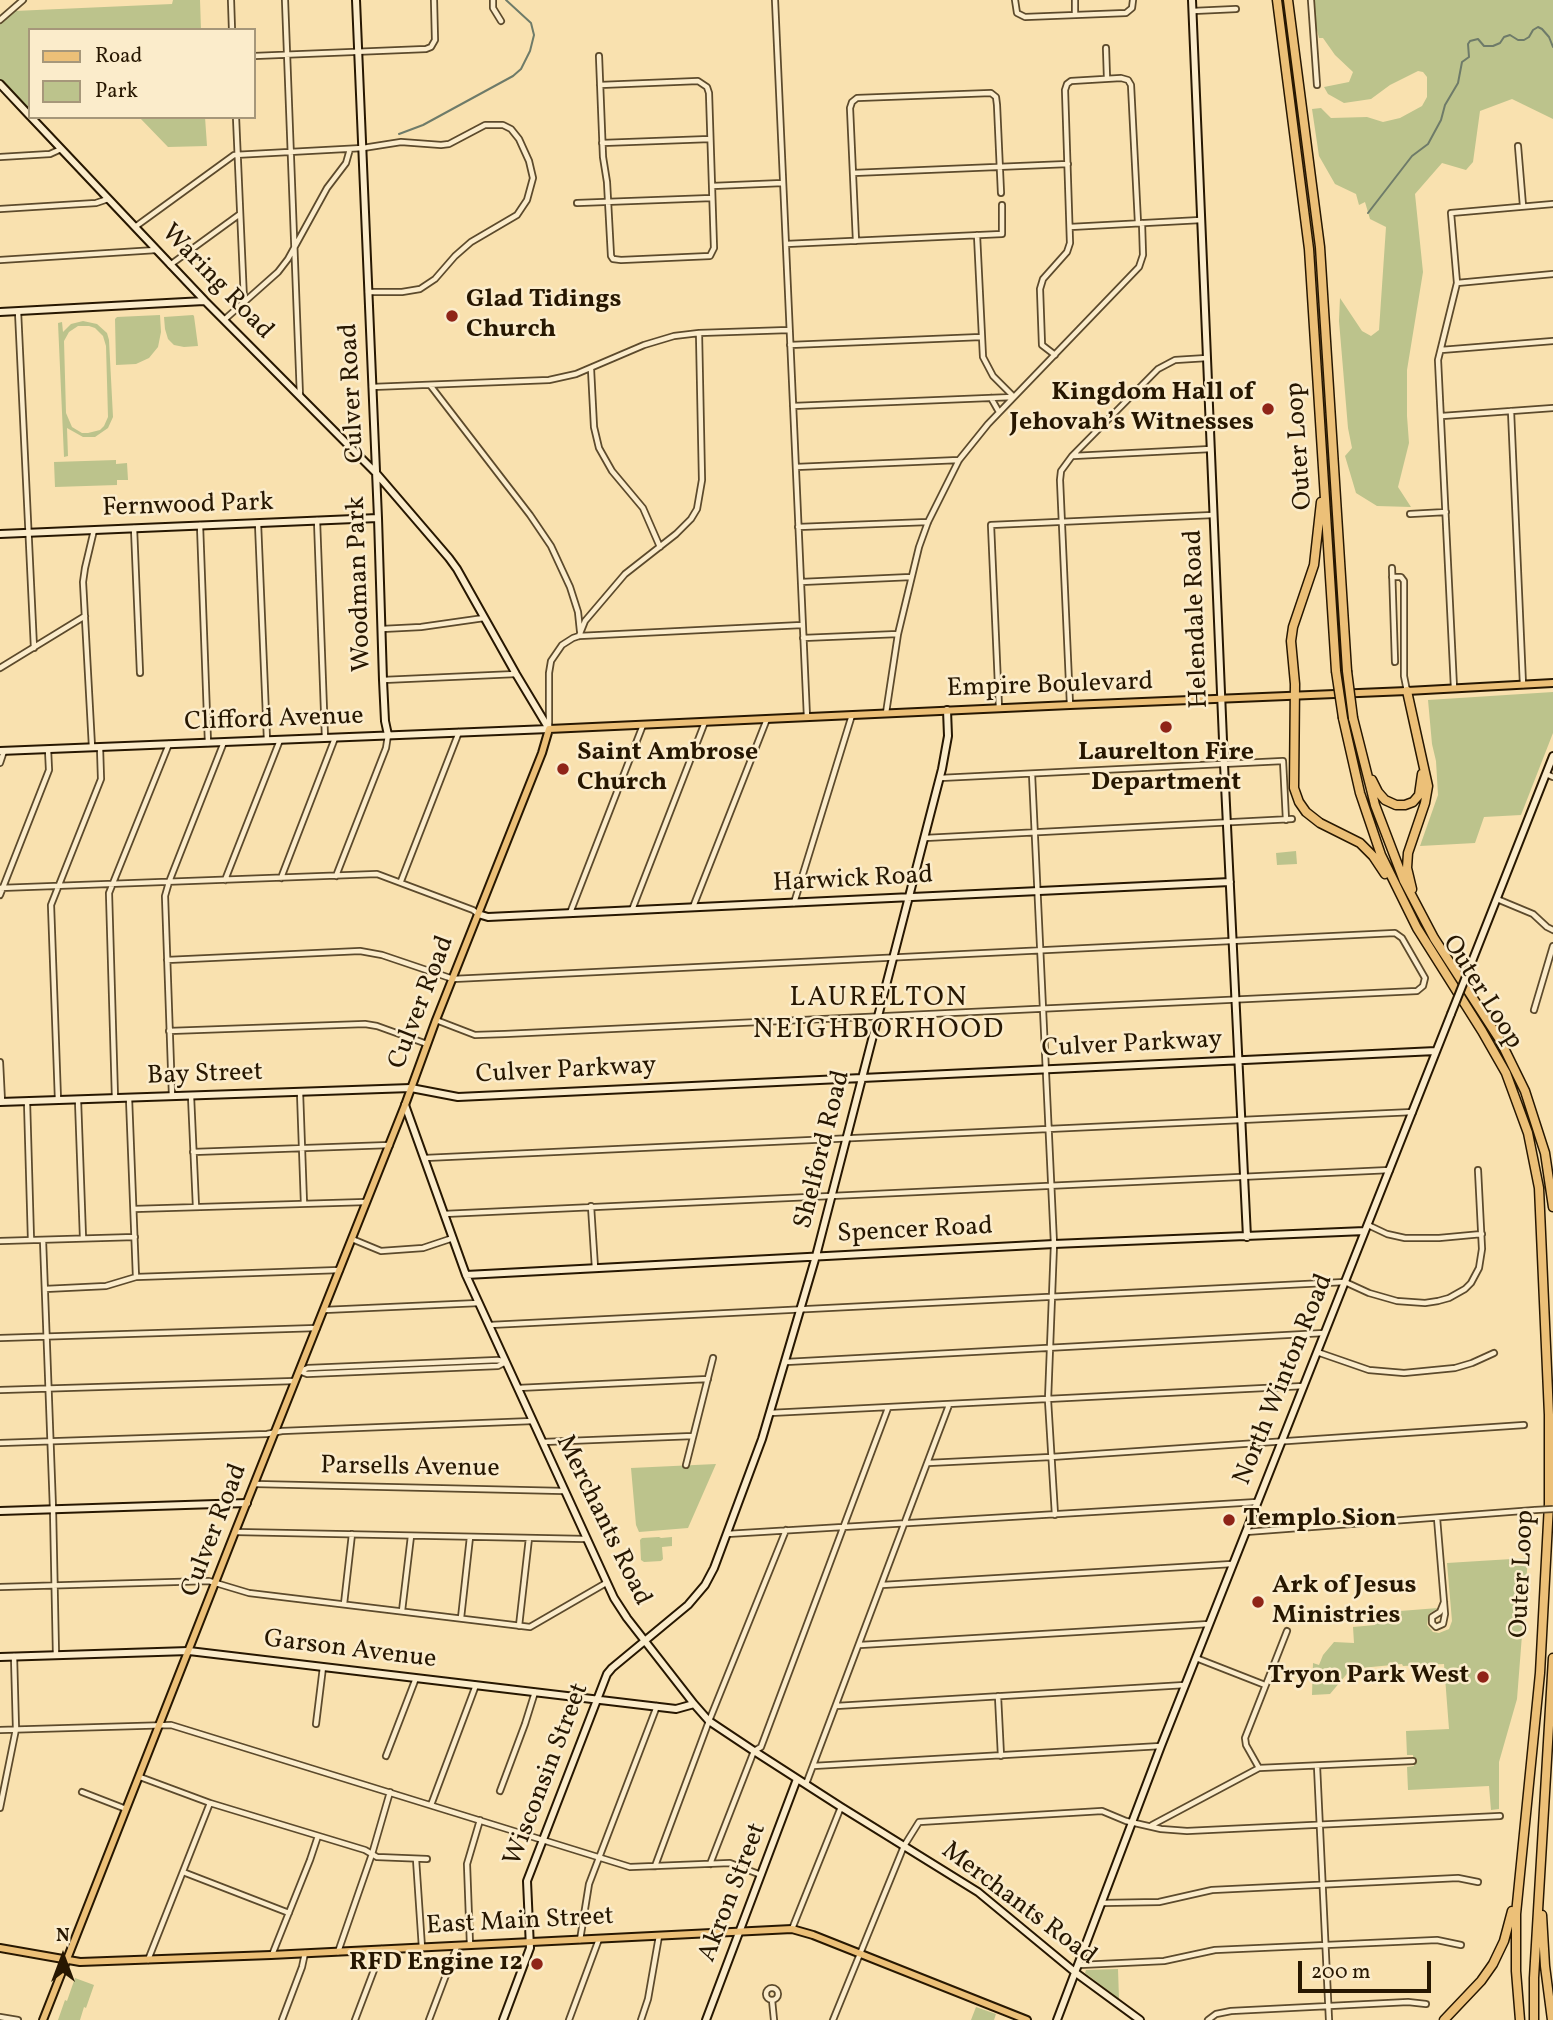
<!DOCTYPE html>
<html>
<head>
<meta charset="utf-8">
<style>
	body { margin:0 }
	#map { position:relative; width:1553px; height:2020px; overflow:hidden; background:#f9e1af; font-family:Vollkorn,serif }
	canvas { display:block }
	.legend { position:absolute; left:28px; top:28px; width:228px; height:91px; box-sizing:border-box; background:#fbeccb; border:2px solid #a6977a; margin:0; padding:9px 12px; list-style:none; font-size:21px; color:#271701 }
	.legend li { display:flex; align-items:center; gap:14px; height:35px }
	.legend b { width:35px; border:2px solid #a6977a }
	.north { position:absolute; left:28px; top:1922px; width:70px; height:70px; -webkit-text-stroke:5px #fbeccb; paint-order:stroke; rotate:0deg; font-size:19px; font-weight:700; line-height:28px; text-align:center; color:#271701 }
	.north::after { content:''; display:block; margin:auto; width:24px; height:32px; background:#271701; clip-path:polygon(50% 0,100% 100%,50% 72%,0 100%) }
	.scale { position:absolute; left:1298px; top:1961px; width:133px; height:32px; box-sizing:border-box; border:4px solid #271701; border-top:0; padding-left:9px; font-size:21px; line-height:24px; white-space:nowrap; color:#271701; -webkit-text-stroke:5px #fbeccb; paint-order:stroke }
</style>
</head>
<body>
<div id="map">
<canvas width="1553" height="2020"></canvas>
<ul class="legend">
<li><b style="height:9px;background:#ecc078"></b>Road</li>
<li><b style="height:19px;background:#bcc38c"></b>Park</li>
</ul>
<div class="north">N</div>
<div class="scale">200 m</div>
</div>
<script>
const c = document.querySelector('canvas').getContext('2d');
c.lineJoin = 'round';
function paint(path, color) { c.fillStyle = color; c.fill(path, 'evenodd'); }
const toPath = rows => new Path2D(rows.map(r => 'M' + r).join(''));
function strokePath(path, color, width, dash) { c.strokeStyle = color; c.lineWidth = width; c.lineCap = dash ? 'butt' : 'round'; c.setLineDash(dash || []); c.stroke(path); }
function drawText(font, color, halo, rows, align = 'center') {
  c.font = font + ' Vollkorn,serif'; c.lineWidth = 5; c.setLineDash([]); c.textBaseline = 'middle'; c.strokeStyle = halo; c.fillStyle = color; for (const [text, x, y, turn = 0] of rows) {
    c.save(); c.translate(x, y); c.rotate((+turn || 0) * Math.PI / 180); c.textAlign = isNaN(turn) ? turn : align; if (halo) c.strokeText(text, 0, 0); c.fillText(text, 0, 0); c.restore();
  }
}
paint(toPath([
	[173,0,200,0,201,30,30,30,30,109,0,79,0,23,14,11,172,4],
	[1314,0,1553,0,1553,119,1512,99,1480,111,1473,162,1466,170,1442,163,1415,194,1423,272,1407,370,1407,416,1409,443,1398,487,1411,507,1377,506,1356,493,1345,456,1352,448,1348,428,1339,321,1340,298,1362,331,1371,336,1379,330,1386,227,1370,219,1365,202,1359,205,1356,194,1335,184,1319,156,1312,109,1321,108,1331,118,1367,117,1383,122,1400,118,1422,106,1427,97,1427,77,1423,72,1418,71,1390,85,1371,99,1344,103,1328,94,1324,87,1349,82,1353,72,1335,55,1323,38,1319,38,1316,26],
	[139,117,205,117,207,146,168,147],
	[160,315,161,332,158,347,149,358,136,364,116,365,115,319,117,317],
	[193,315,194,316,198,346,184,347,174,345,168,339,165,329,164,317],
	[83,321,97,324,107,333,109,340,113,417,108,428,95,437,83,437,67,428,68,456,64,457,58,323,62,322,63,332,71,324],
	[78,326,89,326,95,328,103,336,106,346,108,417,104,426,100,430,88,433,82,433,72,427,66,413,64,341,69,332],
	[116,460,116,464,127,463,128,480,117,480,117,485,55,487,54,462],
	[1553,692,1553,733,1521,815,1484,817,1475,843,1420,846,1438,795,1436,761,1432,744,1428,700],
	[1296,851,1297,864,1277,865,1276,853],
	[716,1464,688,1528,639,1532,636,1525,631,1468],
	[659,1537,661,1538,672,1537,672,1546,662,1547,663,1559,661,1561,644,1562,641,1560,640,1540,642,1538],
	[1528,1558,1517,1699,1499,1762,1499,1809,1491,1810,1489,1786,1408,1790,1407,1767,1414,1766,1413,1755,1407,1755,1406,1731,1449,1729,1444,1664,1403,1666,1402,1664,1351,1669,1330,1694,1312,1695,1313,1663,1319,1665,1323,1655,1334,1642,1354,1643,1353,1627,1375,1625,1375,1613,1438,1608,1429,1614,1427,1625,1433,1632,1439,1633,1449,1629,1452,1621,1447,1563],
	[1118,1969,1119,1999,1085,1973,1086,1970],
	[75,1978,94,1985,86,2008,84,2007,80,2020,58,2020,65,2000,67,2001],
	[976,2007,996,2014,994,2020,971,2020]
]), '#bcc38c');
strokePath(toPath([
	[399,134,423,125,513,76,521,69,530,51,534,35,531,23,506,0],
	[1368,213,1412,156,1428,144,1441,120,1445,105,1458,83,1462,62,1469,57,1468,44,1470,41,1478,39,1484,46,1493,46,1500,43,1504,37,1510,35,1518,40,1524,40,1529,37,1533,30,1538,27,1542,29,1549,37,1553,47]
]), '#6e7b69', 2);
const street = toPath([
	[231,0,232,30],
	[285,0,300,396],
	[493,0,493,8,501,21],
	[775,0,807,717],
	[1015,0,1017,13,1025,17,1126,13,1132,8,1133,0],
	[1075,0,1075,15],
	[1311,0,1317,85],
	[1193,11,1236,9],
	[0,20,23,0],
	[1106,48,1107,78],
	[254,56,426,49,431,47,435,40,434,0],
	[599,56,603,157,607,182,611,256,613,259,621,260,710,256,714,248,709,93,707,87,698,81,600,85],
	[236,117,244,300],
	[602,143,710,139],
	[1518,146,1523,206],
	[0,157,50,154,61,149],
	[853,173,1068,164],
	[712,186,783,183],
	[577,203,712,198],
	[0,209,96,203,108,199],
	[135,227,234,155,363,148,401,142,441,145,449,144,485,125,503,125,511,129,519,139,529,161,533,178,527,200,517,215,471,242,455,256,435,279,420,289,402,292,368,292],
	[1070,227,1201,220],
	[977,235,983,357,993,376,1013,396],
	[856,241,850,108,852,102,857,98,991,93,996,97,997,105,1001,193],
	[786,244,1002,234,1002,205],
	[0,260,156,250],
	[170,265,240,214],
	[1457,283,1553,274],
	[18,311,34,648],
	[224,320,278,272,288,259,327,188,346,163,350,149],
	[790,345,981,337],
	[1441,350,1553,341],
	[1055,355,1042,345,1040,289,1043,279,1067,252,1070,243,1065,90,1067,84,1071,81,1121,78,1128,80,1131,85,1138,223],
	[591,369,594,427,599,448,612,471,643,508,660,547],
	[430,385,530,515,551,546,570,587,578,612,580,631],
	[372,387,549,380,576,374,644,345,674,336,699,333,789,330],
	[991,398,999,412],
	[793,406,1013,397],
	[1511,411,1523,685],
	[1442,416,1553,408],
	[1073,456,1211,449],
	[796,467,959,460],
	[1410,514,1446,512],
	[317,520,325,738],
	[258,523,267,740],
	[200,525,208,743],
	[798,527,928,522],
	[134,528,140,673],
	[1392,568,1395,662],
	[1392,577,1401,577,1404,581,1404,676,1407,691],
	[801,582,911,577],
	[382,629,421,627,484,618],
	[579,636,585,621,625,574,676,534,691,519,697,509,702,480,699,333],
	[803,638,898,634],
	[0,668,85,616],
	[383,680,516,674],
	[1454,688,1438,360,1457,283,1451,213,1553,204],
	[1070,705,1060,480,1061,471,1072,456,1158,369,1175,360,1207,358],
	[999,708,991,525,1213,515],
	[886,713,898,634,919,547,928,522,959,460,988,424,1139,267,1143,255,1142,223],
	[549,726,549,673,551,661,562,645,573,638,579,636,802,625],
	[92,747,83,582,85,568,94,530],
	[0,763,4,751],
	[1032,774,1054,1244,1048,1400,1055,1515],
	[1546,774,1553,777],
	[940,778,1283,761,1286,820],
	[925,838,1292,819],
	[336,876,386,748,388,735],
	[281,878,335,738],
	[225,880,280,740],
	[401,881,459,732],
	[0,888,377,874,473,910,478,914],
	[0,895,49,770,48,749],
	[1497,899,1533,914,1547,927,1553,930],
	[794,903,852,715],
	[693,907,767,719],
	[632,910,705,722],
	[570,913,643,725],
	[167,960,360,951,382,955,453,979,1395,933,1402,938,1425,978,1423,986,1417,991,505,1034,475,1035,436,1020],
	[1534,1010,1553,946],
	[169,1031,365,1024,377,1026,427,1044],
	[0,1062,2,1102],
	[300,1092,304,1204],
	[172,1096,165,896,169,882,224,742],
	[191,1096,196,1207],
	[115,1098,109,893,169,744],
	[129,1098,136,1277],
	[58,1100,51,905,101,779,100,747],
	[78,1100,83,1238],
	[27,1101,31,1240],
	[193,1152,390,1145],
	[425,1158,1413,1112],
	[591,1206,595,1268],
	[134,1209,366,1202],
	[444,1214,1390,1170],
	[1368,1225,1387,1234,1405,1238,1439,1238,1482,1234],
	[352,1239,381,1251,423,1248,453,1238],
	[43,1240,53,1509,56,1655],
	[0,1241,135,1237],
	[45,1289,106,1286,136,1277,340,1270],
	[324,1310,479,1303],
	[490,1325,1345,1282,1369,1293,1397,1301,1425,1303,1438,1301,1449,1298,1465,1289,1471,1283,1479,1268,1482,1249,1478,1170],
	[0,1338,317,1328],
	[1317,1352,1369,1370,1404,1373,1455,1368,1472,1363,1494,1353],
	[786,1362,1324,1333],
	[299,1371,307,1374,498,1366,506,1362],
	[300,1371,308,1368,498,1360,506,1362],
	[518,1388,708,1379],
	[0,1390,295,1381],
	[770,1413,1304,1386],
	[543,1442,693,1436],
	[0,1443,267,1434,282,1431,533,1421],
	[928,1463,1051,1457,1524,1425],
	[686,1465,713,1358],
	[255,1484,564,1491],
	[1437,1518,1445,1614,1443,1624,1436,1627,1432,1623,1432,1617,1440,1612,1444,1602],
	[236,1532,586,1539],
	[1246,1532,1535,1510],
	[727,1534,1257,1502],
	[882,1585,1232,1564],
	[0,1587,209,1581,249,1593,530,1627,606,1583],
	[344,1604,352,1534],
	[402,1611,411,1536],
	[461,1618,470,1537],
	[519,1626,529,1538],
	[860,1645,1209,1624],
	[1196,1658,1265,1685],
	[998,1696,1001,1756],
	[836,1706,1185,1685],
	[316,1724,323,1667],
	[0,1730,171,1725,630,1867,730,1863,761,1875],
	[386,1756,416,1678],
	[813,1766,1161,1746],
	[1317,1766,1329,2020],
	[1259,1768,1246,1745,1245,1738,1287,1631],
	[140,1777,210,1803,365,1850,377,1857,427,1859],
	[806,1784,949,1405],
	[500,1791,525,1724,535,1692],
	[82,1792,126,1809],
	[431,1805,476,1685],
	[0,1808,16,1729,14,1656],
	[1152,1825,1259,1768,1413,1761],
	[416,1859,422,1948],
	[710,1864,754,1751,761,1747,888,1408],
	[655,1866,709,1721,786,1530],
	[183,1872,289,1913],
	[1102,1903,1159,1902,1212,1890,1458,1878,1478,1882],
	[792,1929,841,1807],
	[580,1940,589,1884,657,1706],
	[470,1945,467,1864,480,1820],
	[338,1952,372,1854,390,1792],
	[272,1955,310,1860,318,1836],
	[148,1960,210,1803],
	[1080,1965,1164,1961,1215,1950,1437,1940,1461,1945],
	'766 1994a6 6 0 1 1 12 0a6 6 0 1 1-12 0Z',
	[772,2000,774,2020],
	[0,2017,18,2020],
	[282,2020,302,1967,305,1953],
	[355,2020,382,1949],
	[429,2020,457,1946],
	[569,2020,599,1939],
	[641,2020,648,1999,659,1936],
	[833,2020,904,1846,919,1822,1102,1811,1126,1821,1161,1829,1187,1831,1500,1816],
	[1208,2020,1216,2014,1231,2011,1408,2002,1426,2004]
]);
const secondary = toPath([
	[356,0,378,518,383,680,385,721,388,735],
	[1192,0,1224,764,1247,1237],
	[0,84,30,116],
	[0,312,204,301],
	[0,534,378,518],
	[0,751,549,729,516,674,457,569,449,558,376,473,205,301,31,117],
	[478,914,488,917,1230,882],
	[1469,969,1553,756],
	[0,1102,411,1088,458,1097,1436,1051],
	[405,1105,466,1275,614,1598,627,1618,694,1704,709,1721,754,1751,841,1807,978,1892,1076,1973,1140,2020],
	[466,1275,1054,1244,1365,1231],
	[0,1511,247,1503],
	[0,1657,189,1651,676,1709,694,1704],
	[503,2020,530,1948,527,1881,607,1674,612,1668,688,1605,705,1585,714,1568,762,1439,816,1256,942,769,948,736,947,710],
	[706,2020,797,1779],
	[1057,2020,1161,1746,1451,1014]
]);
const primary = toPath([
	[0,1948,80,1962,271,1955,792,1929,813,1935,1027,2020],
	[43,2020,235,1532,405,1105,436,1020,542,753,549,729,1070,705,1407,691,1553,683]
]);
const highway = toPath([
	[1277,0,1309,249,1336,671],
	[1288,0,1320,247,1347,671],
	[1321,502,1314,565,1293,627,1291,641,1295,684,1294,788,1299,802,1306,812,1320,823,1360,843,1373,856,1385,874],
	[1407,691,1428,786,1425,803,1408,853,1407,868,1412,889],
	[1343,718,1360,793,1381,855,1417,928,1482,1031,1506,1073,1528,1133,1539,1188,1549,1415,1549,1504,1540,1673,1516,1914,1516,1971,1520,2020],
	[1353,718,1375,805,1404,881,1434,938,1500,1040,1525,1091,1545,1153,1553,1207],
	[1372,780,1378,792,1385,800,1396,805,1405,805,1413,802,1419,795,1422,774],
	[1542,1915,1545,1966,1552,2020],
	[1444,2020,1481,1981,1493,1964,1504,1941,1512,1911],
	[1534,2020,1534,1978,1553,1658]
]);
strokePath(street, '#5c4a2c', 8);
strokePath(secondary, '#271701', 10);
strokePath(primary, '#271701', 10);
strokePath(highway, '#271701', 11);
strokePath(street, '#fbeccb', 4.5);
strokePath(secondary, '#fbeccb', 6);
strokePath(primary, '#ecc078', 6);
strokePath(highway, '#ecc078', 8);
const streetBridge = toPath([
	[1535,1510,1553,1509]
]);
const secondaryBridge = toPath([
	[1451,1014,1469,969]
]);
const highwayBridge = toPath([
	[1336,671,1343,718],
	[1347,671,1353,718]
]);
strokePath(streetBridge, '#5c4a2c', 8, []);
strokePath(secondaryBridge, '#271701', 10, []);
strokePath(highwayBridge, '#271701', 11, []);
strokePath(streetBridge, '#fbeccb', 4.5);
strokePath(secondaryBridge, '#fbeccb', 6);
strokePath(highwayBridge, '#ecc078', 8);
for (const [x, y, r, color] of [
	[452,316,7,"#8f2418"],
	[1268,409,7,"#8f2418"],
	[1166,727,7,"#8f2418"],
	[563,769,7,"#8f2418"],
	[1229,1520,7,"#8f2418"],
	[1258,1602,7,"#8f2418"],
	[1483,1677,7,"#8f2418"],
	[537,1964,7,"#8f2418"]
]) { const dot = new Path2D(); dot.arc(x, y, r, 0, 2 * Math.PI); c.fillStyle = color; c.fill(dot); strokePath(dot, '#fbeccb', 2.5); }
drawText('26px', '#271701', '#fbeccb', [
	["Waring Road",216,283,46],
	["Culver Road",354,393,-93],
	["Outer Loop",1301,446,-94],
	["Fernwood Park",188,507,-2],
	["Woodman Park",361,584,-92],
	["Helendale Road",1198,619,-92],
	["Empire Boulevard",1050,687,-2],
	["Clifford Avenue",274,721,-2],
	["Harwick Road",853,881,-3],
	["Outer Loop",1481,993,58],
	["Culver Road",423,1003,-69],
	["Culver Parkway",1132,1046,-3],
	["Culver Parkway",566,1072,-3],
	["Bay Street",205,1076,-2],
	["Shelford Road",824,1150,-76],
	["Spencer Road",915,1232,-3],
	["North Winton Road",1285,1380,-68],
	["Parsells Avenue",410,1469,1],
	["Merchants Road",602,1521,64],
	["Culver Road",216,1531,-69],
	["Outer Loop",1524,1574,-87],
	["Garson Avenue",350,1651,7],
	["Wisconsin Street",548,1775,-69],
	["Akron Street",734,1893,-69],
	["Merchants Road",1018,1905,37],
	["East Main Street",520,1923,-3]
]);
drawText('bold 26px', '#271701', '#fbeccb', [
	["Glad Tidings",466,301],
	["Church",466,331],
	["Kingdom Hall of",1254,394,"right"],
	["Jehovah’s Witnesses",1254,424,"right"],
	["Saint Ambrose",577,754],
	["Church",577,784],
	["Laurelton Fire",1166,754,"center"],
	["Department",1166,784,"center"],
	["Templo Sion",1243,1520],
	["Ark of Jesus",1272,1587],
	["Ministries",1272,1617],
	["Tryon Park West",1469,1677,"right"],
	["RFD Engine 12",523,1964,"right"]
], 'left');
c.letterSpacing = '2px';
drawText('28px', '#271701', '#fbeccb', [
	["LAURELTON",879,1000],
	["NEIGHBORHOOD",879,1032]
]);
c.letterSpacing = '0px';
</script>
</body>
</html>
